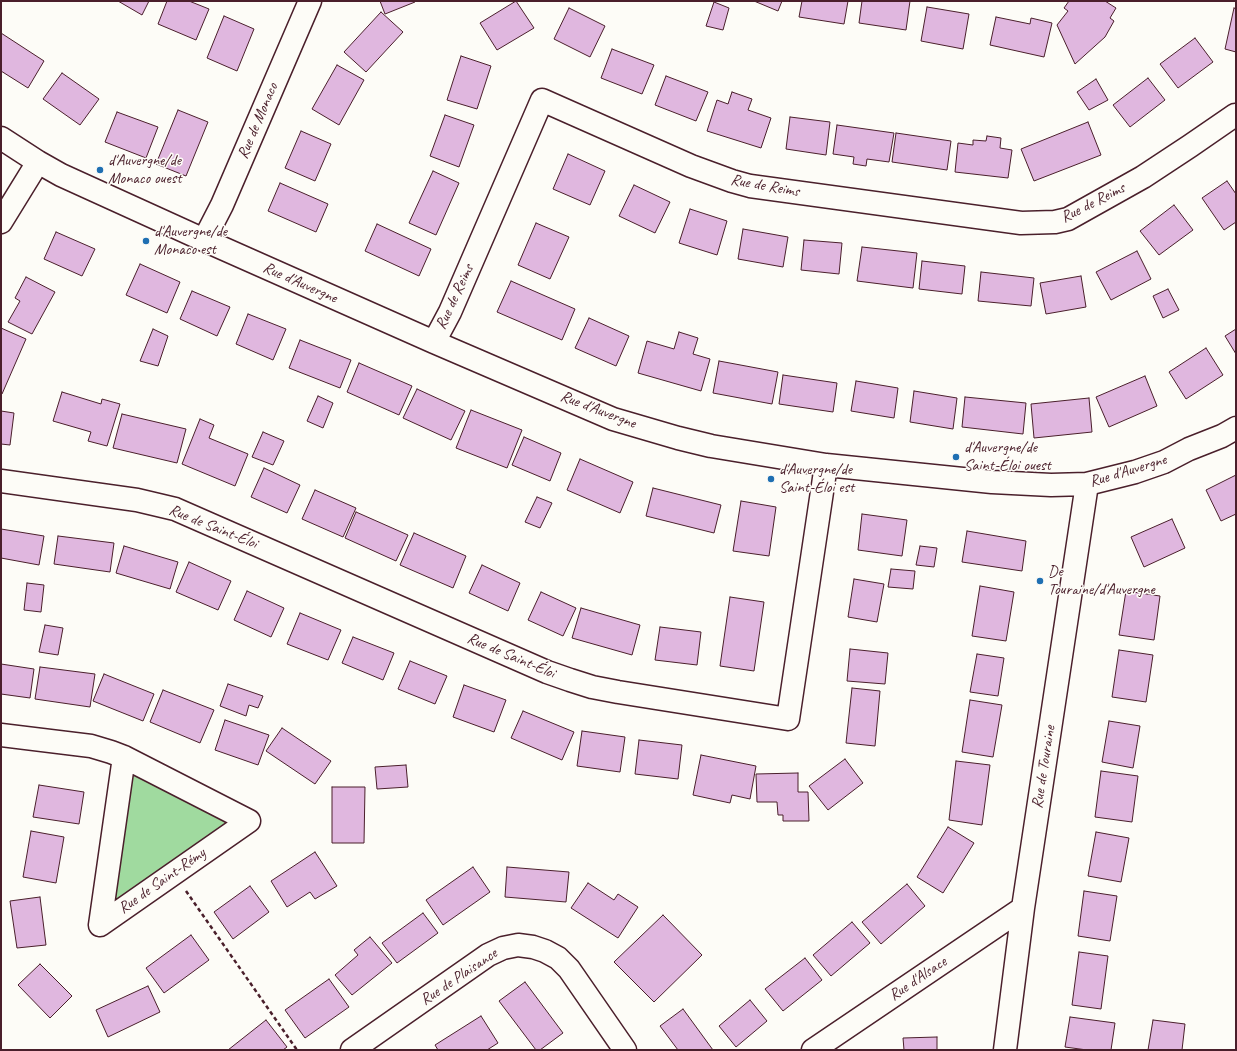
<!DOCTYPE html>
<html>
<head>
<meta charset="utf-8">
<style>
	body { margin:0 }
	#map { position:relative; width:1237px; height:1051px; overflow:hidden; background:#fdfcf7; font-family:Caveat,sans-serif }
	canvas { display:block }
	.frame { position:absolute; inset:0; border:2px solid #4a1f2b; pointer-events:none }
</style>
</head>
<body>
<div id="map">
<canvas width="1237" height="1051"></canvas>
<div class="frame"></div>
</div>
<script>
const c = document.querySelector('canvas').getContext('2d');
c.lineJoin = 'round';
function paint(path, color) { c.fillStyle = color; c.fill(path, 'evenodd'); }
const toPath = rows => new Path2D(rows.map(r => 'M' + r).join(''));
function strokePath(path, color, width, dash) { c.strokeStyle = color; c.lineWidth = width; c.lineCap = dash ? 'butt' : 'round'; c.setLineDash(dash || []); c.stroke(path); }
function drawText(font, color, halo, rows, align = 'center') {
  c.font = font + ' Caveat,sans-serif'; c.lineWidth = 3; c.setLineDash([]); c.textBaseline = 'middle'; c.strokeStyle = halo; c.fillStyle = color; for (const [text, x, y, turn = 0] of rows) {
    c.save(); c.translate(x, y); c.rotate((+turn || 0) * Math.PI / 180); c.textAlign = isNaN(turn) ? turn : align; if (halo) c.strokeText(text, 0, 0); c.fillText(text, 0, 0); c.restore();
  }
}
paint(toPath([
	[124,757,249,821,100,925]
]), '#a0da9f');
const building = toPath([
	[118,1,149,1,142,15,118,1],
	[167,1,189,1,209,9,196,40,158,24,167,1],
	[380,1,414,1,415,2,385,14,380,1],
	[516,1,534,28,497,50,480,23,516,1],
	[754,1,782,1,778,11,754,1],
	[802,1,848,1,844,24,799,17,802,1],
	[862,1,910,1,906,30,859,23,862,1],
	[1069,1,1105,1,1116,8,1110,18,1114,21,1105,37,1075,64,1057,25,1068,11,1064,8,1069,1],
	[714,2,729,8,723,30,706,26,714,2],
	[927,7,969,14,963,49,921,41,927,7],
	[569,8,605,26,590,57,554,39,569,8],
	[1234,8,1236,9,1236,52,1225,49,1234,8],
	[381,12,403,32,366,72,344,52,381,12],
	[224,16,254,29,237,71,207,58,224,16],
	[996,17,1030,24,1031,18,1052,23,1044,57,990,45,996,17],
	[1,33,44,61,28,88,1,71,1,33],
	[1195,38,1213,62,1178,88,1160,64,1195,38],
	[612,49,654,65,642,94,601,78,612,49],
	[461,56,491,66,477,109,447,100,461,56],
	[337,65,364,80,339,125,312,109,337,65],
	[62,73,99,99,80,125,43,99,62,73],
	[666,76,708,92,696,121,655,105,666,76],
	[1148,78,1165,100,1130,127,1113,105,1148,78],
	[1096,79,1108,100,1089,110,1077,92,1096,79],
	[732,92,752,99,748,110,771,118,761,148,707,131,717,100,728,104,732,92],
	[178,110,208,122,186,176,156,164,178,110],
	[117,112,158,127,146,158,105,142,117,112],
	[445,115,474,125,459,167,430,156,445,115],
	[790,117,830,122,826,155,786,149,790,117],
	[1088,122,1101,155,1034,181,1021,149,1088,122],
	[837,125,894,133,889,162,867,159,866,166,853,164,854,157,833,154,837,125],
	[301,131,331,144,315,181,285,168,301,131],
	[896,133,951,141,947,170,892,162,896,133],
	[987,136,1001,138,1000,148,1012,150,1008,178,955,172,958,143,973,145,973,140,986,141,987,136],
	[568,154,605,171,590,205,553,189,568,154],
	[433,171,459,183,436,235,409,223,433,171],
	[1227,181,1236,194,1236,222,1224,230,1202,198,1227,181],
	[280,183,328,204,316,232,268,211,280,183],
	[634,185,670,202,655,233,619,216,634,185],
	[1174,205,1193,230,1159,255,1140,231,1174,205],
	[690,209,727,221,717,255,679,243,690,209],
	[536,223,569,237,550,279,518,265,536,223],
	[377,224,431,249,419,276,365,251,377,224],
	[743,229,788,237,783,267,738,259,743,229],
	[56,232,95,249,82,276,44,259,56,232],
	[804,240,842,243,839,274,801,270,804,240],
	[862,247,917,253,913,288,857,281,862,247],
	[1137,251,1151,279,1111,300,1096,272,1137,251],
	[922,261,965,266,962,294,919,289,922,261],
	[140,264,180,282,167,313,126,295,140,264],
	[981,272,1034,278,1031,306,978,301,981,272],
	[1081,276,1086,307,1046,314,1040,283,1081,276],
	[26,277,55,292,32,334,8,322,20,301,15,298,26,277],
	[511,281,575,309,562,340,497,312,511,281],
	[1168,289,1179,310,1163,318,1153,296,1168,289],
	[192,291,230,307,217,336,180,319,192,291],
	[248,314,286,329,273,360,236,344,248,314],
	[589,318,629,336,616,366,575,348,589,318],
	[1,328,26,339,2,394,1,393,1,328],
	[153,329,168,336,158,366,140,361,153,329],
	[1236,329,1236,354,1225,336,1236,329],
	[679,332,698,338,693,354,710,359,701,391,638,373,647,341,674,349,679,332],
	[300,340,351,360,340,388,289,368,300,340],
	[1206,348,1223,375,1186,399,1169,372,1206,348],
	[719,361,778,372,772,404,713,393,719,361],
	[359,363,412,386,399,415,347,392,359,363],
	[783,375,837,383,833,412,779,404,783,375],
	[1145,376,1157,406,1109,427,1096,397,1145,376],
	[856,381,898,388,894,418,851,411,856,381],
	[417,389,465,411,451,440,403,418,417,389],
	[914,391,957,398,953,429,910,422,914,391],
	[62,392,101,404,102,399,120,404,107,446,88,441,91,432,53,421,62,392],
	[318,396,333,403,323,428,307,421,318,396],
	[965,397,1026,403,1023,434,962,427,965,397],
	[1089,398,1092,432,1034,438,1031,404,1089,398],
	[471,410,522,430,507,468,456,448,471,410],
	[1,411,14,413,10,445,1,444,1,411],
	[122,414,186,429,177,463,113,448,122,414],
	[200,419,214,425,209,438,248,454,235,486,182,464,200,419],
	[263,432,284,441,273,465,252,457,263,432],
	[524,437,561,453,550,481,512,465,524,437],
	[580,459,633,482,620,513,567,490,580,459],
	[264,468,300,485,287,513,251,497,264,468],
	[1236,475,1236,514,1221,521,1206,490,1236,475],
	[653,488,721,505,714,533,646,516,653,488],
	[315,490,356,508,343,537,302,519,315,490],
	[537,497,552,503,540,528,525,522,537,497],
	[741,501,776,507,769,556,733,551,741,501],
	[356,512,408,535,396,561,345,538,356,512],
	[862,514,907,520,902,556,858,550,862,514],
	[1172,519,1185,548,1144,567,1131,537,1172,519],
	[1,529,44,536,39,565,1,558,1,529],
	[967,531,1026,541,1022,571,962,562,967,531],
	[414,533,466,556,453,588,400,565,414,533],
	[58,536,114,543,110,572,54,564,58,536],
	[124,546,178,562,170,589,116,573,124,546],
	[920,546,937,548,934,567,916,565,920,546],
	[189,562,231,581,218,610,176,592,189,562],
	[482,565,520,583,508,611,469,593,482,565],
	[891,569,915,571,913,589,888,587,891,569],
	[854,579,884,584,877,622,848,617,854,579],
	[27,583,44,585,41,612,24,610,27,583],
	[980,586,1014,592,1006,641,972,636,980,586],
	[247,591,284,608,271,637,234,620,247,591],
	[1126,591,1160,596,1154,640,1119,635,1126,591],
	[541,592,576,608,563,636,528,620,541,592],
	[730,597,764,602,754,671,720,666,730,597],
	[581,608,640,625,632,655,572,638,581,608],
	[300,613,341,630,328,660,287,644,300,613],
	[45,625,63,628,58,655,39,652,45,625],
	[660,627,701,632,697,665,655,660,660,627],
	[353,637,394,653,383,680,342,663,353,637],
	[850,649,888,653,885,684,847,681,850,649],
	[1119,650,1153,655,1146,702,1112,697,1119,650],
	[977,654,1004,658,998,696,970,692,977,654],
	[410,661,447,676,435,704,398,689,410,661],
	[1,664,34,669,30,698,1,694,1,664],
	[40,667,95,674,90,707,35,699,40,667],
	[104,674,154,694,143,721,93,701,104,674],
	[228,684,263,696,258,708,249,705,246,716,220,706,228,684],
	[464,685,506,700,494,732,453,717,464,685],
	[852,688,880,691,875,746,846,743,852,688],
	[163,690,214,710,200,743,150,722,163,690],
	[970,700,1002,705,993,757,962,752,970,700],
	[523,711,574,732,562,760,511,738,523,711],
	[225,720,269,735,258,765,215,750,225,720],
	[1109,721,1140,726,1133,768,1102,762,1109,721],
	[282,728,331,761,315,784,266,751,282,728],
	[582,731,625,737,620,772,577,766,582,731],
	[639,740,682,745,678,779,635,774,639,740],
	[701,755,756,766,750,799,732,795,730,803,693,795,701,755],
	[845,759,863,783,828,810,809,786,845,759],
	[956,761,990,765,982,825,949,820,956,761],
	[406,765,408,787,377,789,375,767,406,765],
	[1101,771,1138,776,1132,822,1095,817,1101,771],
	[798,773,798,792,808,792,809,821,783,821,783,815,778,815,777,802,757,802,756,774,798,773],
	[39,785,84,792,79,824,33,817,39,785],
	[332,787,365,787,364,843,332,843,332,787],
	[948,827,974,843,943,893,917,877,948,827],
	[31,831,64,837,56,883,23,877,31,831],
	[1096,832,1129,838,1121,882,1088,876,1096,832],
	[315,852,337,886,315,899,310,892,287,907,271,881,315,852],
	[473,867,490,892,443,925,426,900,473,867],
	[507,867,569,872,566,902,505,897,507,867],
	[588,883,614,900,618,894,638,907,618,938,571,908,588,883],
	[907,884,925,906,881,944,862,922,907,884],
	[250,886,269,912,233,939,214,912,250,886],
	[1084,891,1117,896,1110,941,1078,936,1084,891],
	[40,897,46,945,17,948,10,901,40,897],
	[423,913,438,933,397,963,382,943,423,913],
	[663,915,702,955,654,1002,614,962,663,915],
	[852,922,870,943,831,976,813,955,852,922],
	[191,935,209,960,164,993,146,968,191,935],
	[370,937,392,963,352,995,335,975,358,955,354,950,370,937],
	[1079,952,1108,956,1101,1009,1072,1005,1079,952],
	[805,958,822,980,783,1011,765,989,805,958],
	[40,964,72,996,50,1018,18,985,40,964],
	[329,979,349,1007,305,1038,285,1010,329,979],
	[525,982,563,1033,540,1050,536,1050,499,1001,525,982],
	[148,986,160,1012,108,1037,96,1010,148,986],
	[750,1000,767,1021,736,1047,719,1026,750,1000],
	[683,1009,713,1050,678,1050,660,1026,683,1009],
	[481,1016,498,1043,487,1050,438,1050,435,1045,481,1016],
	[1070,1017,1115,1023,1111,1050,1087,1050,1065,1047,1070,1017],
	[266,1020,287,1047,283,1050,228,1050,266,1020],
	[1153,1020,1185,1024,1182,1050,1148,1050,1153,1020],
	[937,1037,937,1050,904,1050,903,1038,937,1037]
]);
paint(building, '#e0b7df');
strokePath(building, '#4a1f2b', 1);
const minor = toPath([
	[1,138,38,162,61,175,204,240,434,342,613,419,678,438,711,446,826,465,992,482,1051,485,1087,484,1135,472,1164,462,1189,449,1222,436,1236,428],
	[1,222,38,162],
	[204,240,222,205,310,1],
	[434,342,450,312,542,100,691,166,732,181,750,186,772,189,1021,223,1055,222,1068,219,1143,177,1190,146,1235,115,1236,116],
	[1,481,137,500,175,509,547,672,570,680,592,687,618,692,788,719,826,465],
	[1,735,91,746,111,752,124,757,249,821,100,925],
	[100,925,124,757],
	[352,1050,488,955,503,948,518,945,533,947,545,951,558,958,569,969,625,1050],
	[813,1050,1023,908],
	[1005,1050,1023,908,1087,484]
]);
strokePath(minor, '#4a1f2b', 25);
strokePath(toPath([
	[186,891,297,1050]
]), '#4a1f2b', 2.5, [4, 3]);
strokePath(minor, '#fdfcf7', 22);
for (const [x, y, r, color] of [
	[100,170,4,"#1f6fb2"],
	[146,241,4,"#1f6fb2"],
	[956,457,4,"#1f6fb2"],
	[771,479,4,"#1f6fb2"],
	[1040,581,4,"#1f6fb2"]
]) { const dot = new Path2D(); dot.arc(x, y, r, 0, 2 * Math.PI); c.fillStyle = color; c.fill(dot); strokePath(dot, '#fdfcf7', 1.5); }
drawText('16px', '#4a1f2b', '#fdfcf7', [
	["Rue de Monaco",258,121,-67],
	["Rue de Reims",765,186,10],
	["Rue de Reims",1093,203,-27],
	["Rue d'Auvergne",300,283,24],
	["Rue de Reims",455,297,-65],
	["Rue d'Auvergne",598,410,21],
	["Rue d'Auvergne",1128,471,-17],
	["Rue de Saint-Éloi",213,527,22],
	["Rue de Saint-Éloi",511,656,23],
	["Rue de Touraine",1044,767,-81],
	["Rue de Saint-Rémy",162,881,-35],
	["Rue de Plaisance",459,977,-34],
	["Rue d'Alsace",918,979,-34]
]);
drawText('16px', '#4a1f2b', '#fdfcf7', [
	["d'Auvergne/de",108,161],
	["Monaco ouest",108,179],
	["d'Auvergne/de",154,232],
	["Monaco est",154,250],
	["d'Auvergne/de",964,448],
	["Saint-Éloi ouest",964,466],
	["d'Auvergne/de",779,470],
	["Saint-Éloi est",779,488],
	["De",1048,572],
	["Touraine/d'Auvergne",1048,590]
], 'left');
</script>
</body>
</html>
